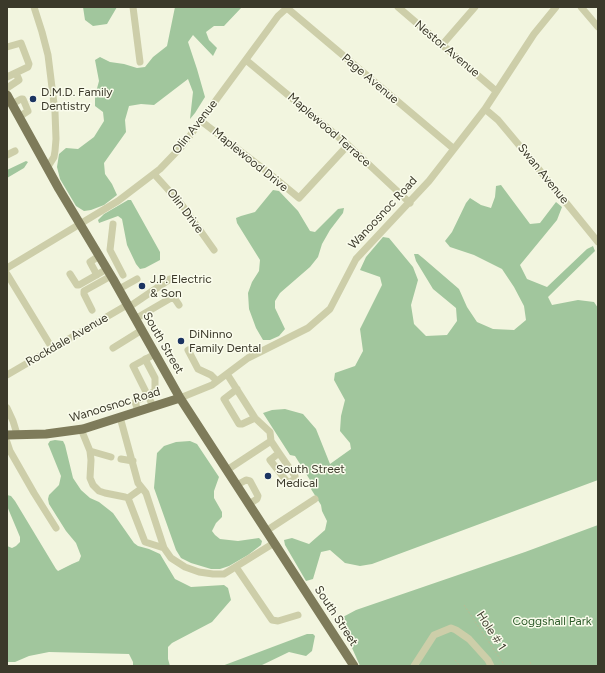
<!DOCTYPE html>
<html>
<head>
<meta charset="utf-8">
<style>
	body { margin:0 }
	#map { position:relative; width:605px; height:673px; overflow:hidden; background:#f2f5df; font-family:Figtree,sans-serif }
	canvas { display:block }
	.frame { position:absolute; inset:0; border:8px solid #3b392a; pointer-events:none }
</style>
</head>
<body>
<div id="map">
<canvas width="605" height="673"></canvas>
<div class="frame"></div>
</div>
<script>
const c = document.querySelector('canvas').getContext('2d');
c.lineJoin = 'round';
function paint(path, color) { c.fillStyle = color; c.fill(path, 'evenodd'); }
const toPath = rows => new Path2D(rows.map(r => 'M' + r).join(''));
function strokePath(path, color, width, dash) { c.strokeStyle = color; c.lineWidth = width; c.lineCap = dash ? 'butt' : 'round'; c.setLineDash(dash || []); c.stroke(path); }
function drawText(font, color, halo, rows, align = 'center') {
  c.font = font + ' Figtree,sans-serif'; c.lineWidth = 3; c.setLineDash([]); c.textBaseline = 'middle'; c.strokeStyle = halo; c.fillStyle = color; for (const [text, x, y, turn = 0] of rows) {
    c.save(); c.translate(x, y); c.rotate((+turn || 0) * Math.PI / 180); c.textAlign = isNaN(turn) ? turn : align; if (halo) c.strokeText(text, 0, 0); c.fillText(text, 0, 0); c.restore();
  }
}
paint(toPath([
	[83,7,117,7,107,24,93,26,85,20],
	[175,7,242,7,224,26,214,26,206,32,209,40,217,48,213,56,193,35,188,42,197,69,205,97,195,113,190,119,193,92,188,79,154,105,141,104,129,106,125,120,126,132,104,163,105,174,112,184,117,195,104,205,91,210,84,211,76,206,60,179,57,167,59,154,66,148,78,149,94,137,104,121,103,112,95,106,95,96,99,81,95,60,100,57,110,62,124,64,137,68,145,67,153,57,167,46],
	[26,161,28,162,24,168,7,178,7,170],
	[501,185,530,224,540,223,556,202,562,207,557,220,520,265,527,279,547,287,587,249,593,246,595,251,548,297,552,305,578,300,594,302,598,308,598,480,372,564,360,566,345,563,330,550,321,552,313,579,306,581,285,545,284,540,292,538,309,544,325,530,327,521,322,511,321,505,311,489,310,480,295,456,290,455,263,413,272,410,285,409,303,414,316,429,330,464,351,449,350,443,340,431,341,416,345,400,334,380,335,373,355,366,363,351,360,329,382,285,380,277,360,270,366,257,383,237,389,238,413,267,418,280,411,305,414,324,426,336,447,335,457,321,456,308,433,289,416,261,414,254,418,254,423,258,459,289,467,307,477,322,493,329,514,330,526,320,524,306,514,287,502,269,474,255,450,247,445,241,452,232,466,203,470,198,481,205,491,208,495,197,496,186],
	[273,190,279,191,298,211,310,231,315,232,338,209,344,208,343,213,330,230,322,244,318,257,310,267,280,293,275,301,275,308,285,329,279,336,270,340,263,340,256,328,249,309,248,293,252,282,259,271,260,260,237,223,236,218,241,216,255,212],
	[128,200,131,200,160,252,160,260,145,268,140,269,136,264,127,245,122,219,118,216,99,223,98,220,104,214],
	[55,440,63,441,65,445,73,478,81,490,90,498,99,502,113,513,134,543,138,546,149,549,160,554,175,579,191,587,224,585,228,588,231,600,212,622,172,643,168,647,168,659,170,666,133,666,133,662,129,654,49,652,29,656,15,662,7,662,7,546,12,548,16,546,20,542,20,537,7,506,7,495,11,496,15,501,56,569,58,571,72,564,79,561,81,556,76,543,66,531,49,504,48,499,49,495,59,485,61,476,48,444,50,441],
	[190,441,197,444,219,477,214,491,214,498,222,512,222,517,216,523,212,531,215,535,220,539,238,541,259,538,262,541,261,545,248,555,229,566,220,569,211,569,191,563,181,558,176,550,154,488,157,453,164,446,176,442],
	[598,525,598,666,360,666,341,623,343,617,356,610,525,552],
	[307,634,313,634,315,636,312,651,306,656,289,652,260,666,222,666]
]), '#a1c69d');
strokePath(toPath([
	[464,605,505,666],
	[455,660,460,666],
	[530,662,532,666]
]), '#babb93', 1, [2, 2]);
strokePath(toPath([
	[34,7,42,32,48,55,55,112,56,139,55,151,54,157,47,168],
	[133,7,140,62],
	[398,7,496,91],
	[581,7,598,27],
	[287,8,454,149],
	[442,45,475,7],
	[7,47,21,43,29,64,28,67,7,77],
	[246,60,348,145,410,203],
	[7,88,19,80,16,73],
	[12,104,21,99,23,99,28,111,19,117],
	[485,109,498,120,524,151,598,242],
	[201,121,265,170,299,198,348,145],
	[7,155,15,151],
	[154,174,182,205,214,250],
	[113,224,110,250,123,275],
	[7,268,118,201,160,169,183,145,278,16,288,7],
	[7,274,52,348],
	[70,274,77,285,79,285,107,269],
	[97,275,90,262,99,256],
	[119,289,137,279],
	[129,307,170,279],
	[92,310,84,294,84,291,111,276],
	[135,319,171,298,175,299,179,305],
	[113,348,142,330],
	[188,350,198,369,211,375,217,381],
	[227,374,255,418,270,432,271,441],
	[7,375,127,305],
	[237,389,224,399,239,424,242,424,255,418],
	[180,398,212,385,248,358,308,328,330,309,356,259,429,181,485,109,534,34,556,7],
	[153,406,133,366,155,354],
	[7,408,13,421,17,434],
	[138,411,135,402,155,391,155,378,145,359],
	[120,417,138,483,146,493,164,548,171,558,185,567,199,572,213,574,224,574,274,543],
	[81,429,90,451,91,460,90,478,93,485,99,491,105,493,125,497,128,498,145,542,164,548],
	[7,442,10,451,34,493,56,528],
	[90,451,111,457],
	[121,459,133,461],
	[227,470,271,441,279,453,295,476,295,479,288,483,270,460,279,453],
	[237,485,246,480,250,481,258,496,257,499,249,504],
	[128,498,142,488],
	[266,531,315,499],
	[236,567,272,620,278,621,298,615],
	[414,666,434,635,451,628,456,630,469,639,488,660,491,666]
]), '#cdcea9', 7);
strokePath(toPath([
	[7,95,59,189,113,279,180,398,354,666],
	[7,435,46,434,83,429,180,398]
]), '#7e7b5a', 9);
for (const [x, y, r, color] of [
	[33,99,4,"#1b3461"],
	[142,286,4,"#1b3461"],
	[181,341,4,"#1b3461"],
	[268,476,4,"#1b3461"]
]) { const dot = new Path2D(); dot.arc(x, y, r, 0, 2 * Math.PI); c.fillStyle = color; c.fill(dot); strokePath(dot, '#fafcec', 1.5); }
drawText('12px', '#3b392a', '#fafcec', [
	["Nestor Avenue",447,49,40],
	["Page Avenue",370,79,40],
	["Olin Avenue",195,127,-52],
	["Maplewood Terrace",329,130,41],
	["Maplewood Drive",250,160,39],
	["Swan Avenue",543,174,51],
	["Olin Drive",185,211,53],
	["Wanoosnoc Road",383,213,-47],
	["Rockdale Avenue",67,340,-30],
	["South Street",163,343,60],
	["Wanoosnoc Road",115,405,-17],
	["South Street",336,616,57],
	["Hole # 1",491,631,57]
]);
drawText('12px', '#3b392a', '#fafcec', [
	["D.M.D. Family",41,92],
	["Dentistry",41,106],
	["J.P. Electric",150,279],
	["& Son",150,293],
	["DiNinno",189,334],
	["Family Dental",189,348],
	["South Street",276,469],
	["Medical",276,483]
], 'left');
drawText('12px', '#2e5c2b', '#fafcec', [
	["Coggshall Park",552,621]
]);
</script>
</body>
</html>
